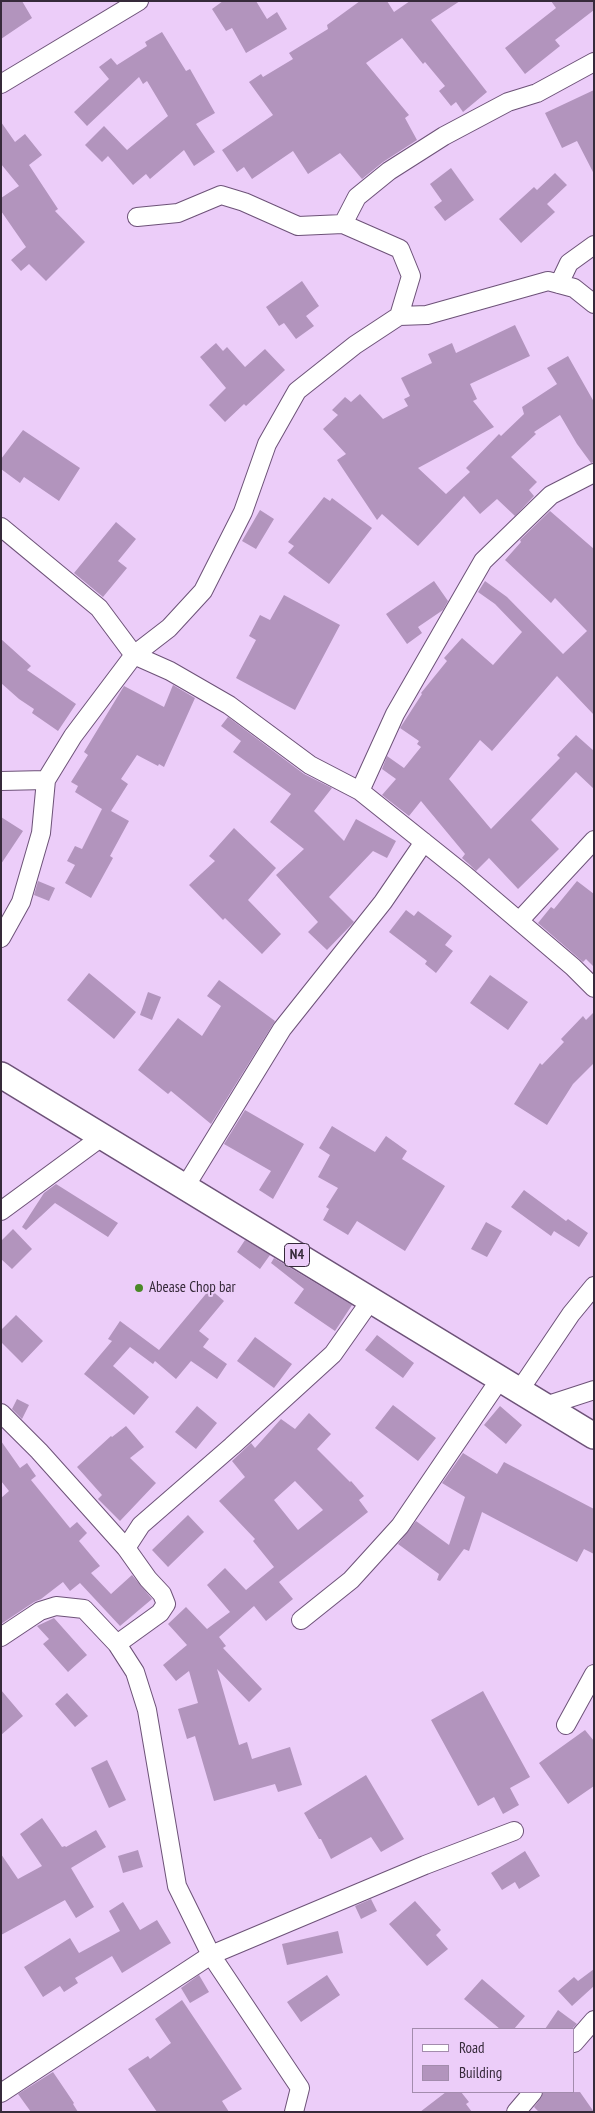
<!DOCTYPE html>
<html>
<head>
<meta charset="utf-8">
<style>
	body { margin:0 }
	#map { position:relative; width:595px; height:2113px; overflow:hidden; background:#eccdf9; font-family:"PT Sans Narrow",sans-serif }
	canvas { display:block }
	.frame { position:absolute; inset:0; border:2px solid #362a3a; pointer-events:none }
	.legend { position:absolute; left:412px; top:2028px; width:162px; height:65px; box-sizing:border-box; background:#eccdf9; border:1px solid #a38cad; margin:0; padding:6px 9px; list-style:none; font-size:15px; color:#362a3a }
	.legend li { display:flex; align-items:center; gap:10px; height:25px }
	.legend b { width:25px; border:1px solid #a38cad }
</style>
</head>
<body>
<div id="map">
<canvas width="595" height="2113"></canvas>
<div class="frame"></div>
<ul class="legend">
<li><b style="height:6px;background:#fff"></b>Road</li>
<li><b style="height:14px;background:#b294bd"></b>Building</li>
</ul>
</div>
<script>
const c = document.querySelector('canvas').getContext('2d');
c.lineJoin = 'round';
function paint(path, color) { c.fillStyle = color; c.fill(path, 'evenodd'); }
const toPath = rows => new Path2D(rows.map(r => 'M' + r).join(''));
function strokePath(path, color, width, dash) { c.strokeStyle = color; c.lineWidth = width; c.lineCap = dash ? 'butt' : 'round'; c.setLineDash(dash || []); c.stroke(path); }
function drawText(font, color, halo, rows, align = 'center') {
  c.font = font + ' "PT Sans Narrow",sans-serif'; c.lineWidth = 4; c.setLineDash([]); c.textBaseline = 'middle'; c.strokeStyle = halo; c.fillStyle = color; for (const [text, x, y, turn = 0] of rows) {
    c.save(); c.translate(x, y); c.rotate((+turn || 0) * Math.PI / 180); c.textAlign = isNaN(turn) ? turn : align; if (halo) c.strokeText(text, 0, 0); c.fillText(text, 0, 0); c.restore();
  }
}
paint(toPath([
	[1,1,22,1,32,18,1,39],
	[223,1,256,1,267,19,277,12,287,29,246,53,232,28,226,31,212,9],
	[360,1,387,1,394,12,410,1,460,1,431,20,487,92,463,112,456,102,451,106,439,91,445,86,425,62,423,64,402,38,366,63,409,115,405,118,417,140,383,162,362,179,340,153,308,174,293,151,252,179,244,167,237,172,222,150,273,115,249,82,261,74,263,77,293,59,289,53,328,29,327,25],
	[551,1,594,1,594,10,555,40,560,46,525,74,505,48,556,8],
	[162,32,186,71,190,69,215,113,196,124,215,152,194,166,184,150,150,179,146,174,133,185,108,156,102,162,85,145,104,126,127,150,168,116,147,81,143,84,139,77,87,126,74,112,109,79,99,67,111,58,117,65,147,46,145,42],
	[594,90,594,174,577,141,562,148,545,113],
	[1,122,15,142,25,134,42,155,29,165,58,209,55,211,85,242,46,281,29,264,21,271,11,260,26,247,1,211,1,198,19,186,1,164],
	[451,168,474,200,445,221,434,207,442,201,430,184],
	[555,173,567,185,547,204,555,212,521,243,499,219,534,187,537,190],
	[302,281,319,306,306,316,314,326,296,339,284,323,279,326,266,307],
	[515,325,530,356,470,384,477,399,473,401,494,427,418,468,446,494,470,472,466,468,499,434,501,436,524,414,522,407,557,384,547,368,568,356,594,402,594,462,591,463,577,444,560,415,534,432,536,434,511,457,537,482,529,490,534,496,515,516,497,499,480,514,464,496,418,546,382,514,377,520,337,460,346,454,323,429,338,415,332,410,345,397,351,402,360,394,383,419,408,406,404,399,410,396,401,378,432,363,428,354,452,343,456,353],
	[216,343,223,351,227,347,245,367,265,349,285,370,246,406,244,404,225,422,209,405,226,388,200,357],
	[23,430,80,468,59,501,24,477,20,483,1,469,1,459],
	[324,497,330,501,332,498,372,528,329,584,288,553,294,546,288,542],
	[260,510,274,519,256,549,242,541],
	[550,511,594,549,594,715,557,676,492,751,480,740,449,779,491,829,560,758,557,755,576,735,594,751,594,789,576,772,531,820,559,849,518,889,489,858,476,871,470,865,462,858,465,854,421,801,409,816,382,795,396,779,382,769,387,756,404,768,421,747,417,744,419,741,400,728,422,694,421,693,447,661,444,658,462,638,493,665,522,632,495,604,478,592,485,581,507,597,563,654,587,631,555,598,551,603,505,560,521,542,520,540],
	[116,522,136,539,118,561,127,568,103,597,74,573],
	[434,581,448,601,443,610,418,627,422,633,407,644,386,614],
	[284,595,340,625,295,710,236,678,256,640,249,636,260,615,270,620],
	[1,639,31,666,27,670,76,704,58,731,32,713,34,709,19,699,1,683],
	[173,685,195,698,164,767,159,764,158,766,137,755,121,779,128,784,111,811,129,821,110,856,113,858,91,898,65,883,75,865,67,861,75,846,82,849,102,809,75,792,78,786,71,782,88,755,84,752,124,686,164,707],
	[228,717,304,774,332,788,314,811,344,841,356,819,396,841,387,858,373,851,329,897,354,922,327,950,308,932,318,922,276,875,304,849,270,822,291,794,233,752,241,741,221,726],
	[1,817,23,831,1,864],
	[234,828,276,868,248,900,281,934,262,954,225,918,223,920,189,885,215,861,209,856],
	[38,881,55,888,49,901,34,895],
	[577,881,594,894,594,967,586,959,583,962,538,923,551,907,554,909],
	[406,910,414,916,418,911,452,936,445,945,453,951,436,973,425,964,427,961,389,932],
	[89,973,136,1012,114,1039,67,1000],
	[490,975,528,1002,508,1030,470,1003],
	[219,980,275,1021,211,1124,171,1091,168,1094,138,1070,178,1018,202,1036,221,1006,207,996],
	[148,992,161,997,152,1020,140,1015],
	[594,1012,594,1063,573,1084,547,1125,514,1104,540,1063,542,1065,564,1042,561,1039,583,1016,586,1020],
	[245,1110,304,1144,273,1199,259,1190,271,1171,224,1144],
	[332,1126,375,1152,386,1136,407,1151,402,1159,445,1186,405,1251,357,1221,348,1235,323,1220,329,1209,326,1207,338,1188,318,1177,330,1155,319,1148],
	[56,1184,118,1223,108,1237,55,1203,26,1230,22,1227,44,1193],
	[524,1190,566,1221,568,1219,588,1233,579,1247,554,1231,551,1236,511,1207],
	[486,1222,502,1231,487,1257,471,1249],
	[13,1229,32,1249,12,1269,1,1259,1,1241],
	[245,1240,270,1255,260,1269,237,1252],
	[274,1258,352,1305,335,1331,294,1303,304,1289,271,1263],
	[210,1289,224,1301,199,1331,209,1339,203,1347,227,1364,217,1379,191,1361,176,1379,155,1361,153,1364,130,1347,113,1366,149,1397,134,1415,84,1374,112,1341,108,1339,120,1321,159,1350],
	[16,1315,43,1341,22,1363,1,1342,1,1330],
	[377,1335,414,1363,403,1378,365,1350],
	[255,1337,292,1364,274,1388,237,1361],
	[17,1399,29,1405,22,1419,12,1409],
	[393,1405,436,1438,418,1461,375,1428],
	[197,1406,217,1423,196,1449,175,1432],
	[500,1406,522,1425,506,1444,484,1425],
	[309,1413,331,1434,317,1449,350,1482,351,1481,364,1496,359,1500,368,1512,279,1582,293,1599,266,1621,254,1606,219,1637,226,1646,223,1648,262,1689,249,1702,217,1669,239,1745,247,1742,252,1759,290,1747,302,1785,278,1792,275,1784,214,1801,195,1736,187,1739,178,1709,198,1703,189,1671,176,1681,163,1665,187,1645,168,1624,186,1607,207,1629,230,1612,207,1585,225,1568,246,1590,274,1567,253,1541,255,1539,219,1501,245,1477,232,1461,251,1443,255,1448,281,1419,295,1429],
	[295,1481,323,1510,298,1530,274,1500],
	[126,1426,144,1447,130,1458,156,1483,120,1521,98,1499,102,1495,77,1467,111,1436,112,1437],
	[1,1441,20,1468,27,1463,36,1476,31,1480,70,1528,77,1522,87,1533,79,1541,100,1566,91,1573,111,1594,132,1575,152,1599,120,1626,80,1583,70,1591,63,1582,41,1599,34,1602,1,1624,1,1498,9,1491,1,1481],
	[463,1453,497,1474,504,1462,594,1509,594,1554,584,1549,577,1562,482,1512,469,1551,464,1549,440,1581,437,1580,439,1574,398,1544,416,1521,449,1545,465,1497,442,1483],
	[188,1515,204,1532,168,1567,152,1550],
	[54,1618,87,1655,68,1672,43,1644,49,1639,37,1626],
	[1,1690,23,1716,1,1735],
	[483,1691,530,1777,510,1788,519,1805,503,1814,494,1797,478,1806,431,1720],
	[67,1693,88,1716,75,1727,55,1704],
	[585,1730,594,1741,594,1786,568,1804,539,1763],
	[107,1760,126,1800,109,1808,91,1768],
	[366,1775,404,1839,381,1852,371,1837,331,1859,321,1839,319,1839,304,1813],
	[42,1818,62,1847,65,1846,66,1847,96,1830,106,1847,71,1868,94,1907,76,1918,65,1900,1,1935,1,1854,18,1879,42,1866,20,1834],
	[138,1850,143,1867,123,1873,118,1856],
	[525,1851,540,1876,519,1889,515,1882,502,1890,491,1873],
	[371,1899,377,1911,361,1919,355,1906],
	[415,1901,441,1930,436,1935,448,1949,427,1966,389,1924],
	[123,1902,140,1930,157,1920,171,1943,122,1973,112,1956,75,1978,78,1983,64,1992,60,1986,43,1997,24,1967,70,1938,79,1953,120,1931,109,1911],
	[338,1931,343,1953,287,1965,282,1944],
	[594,1969,594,1986,572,2006,558,1991,574,1977,578,1981],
	[199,1975,209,1992,190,2003,181,1988],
	[327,1975,340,1995,301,2022,287,2002],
	[482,1979,525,2016,514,2029,500,2029,464,1999],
	[182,2000,242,2089,222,2101,229,2112,157,2112,128,2069,148,2056,150,2059,171,2043,155,2019],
	[558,2010,577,2024,572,2029,545,2029],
	[53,2072,74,2103,73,2104,78,2112,31,2112,18,2094],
	[446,2092,461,2092,469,2102,466,2104,472,2112,420,2112],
	[543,2092,580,2092,594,2112,539,2112,534,2107,541,2098]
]), '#b294bd');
const minor = toPath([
	[1,84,139,1],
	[137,217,178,213,221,195,244,202,298,226,343,224,400,249,411,276,399,316],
	[343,224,357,197,389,171,444,136,508,102,537,93,594,62],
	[559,284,569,263,594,245],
	[1,527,99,608,134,655,170,671,229,705,310,765,360,791,465,875,573,967,594,988],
	[1,781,46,780],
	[360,791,395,714,483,561,551,495,594,473],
	[519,921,594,840],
	[1,938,21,902,41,833,46,780,73,736,134,655,169,628,203,591,243,512,267,444,297,391,355,345,399,316,427,315,548,281,574,288,594,304],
	[185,1187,282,1029,383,902,424,842],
	[1,1211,103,1136],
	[519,1391,571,1314,594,1286],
	[545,1406,594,1390],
	[1,1413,39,1451,126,1548,148,1579,162,1594,166,1604,160,1613,117,1644],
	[126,1548,141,1525,232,1446,333,1354,371,1300],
	[301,1620,351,1580,400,1526,500,1379],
	[1,1637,40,1611,56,1606,84,1609,117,1644,135,1672,147,1710,177,1886,211,1955,300,2088,294,2112],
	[566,1725,594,1674],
	[574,2043,594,2020],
	[1,2093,211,1955,425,1865,514,1831],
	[516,2112,533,2092]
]);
const highway = toPath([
	[1,1075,594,1436]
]);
strokePath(minor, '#6d5278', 20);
strokePath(highway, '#6d5278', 28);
strokePath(minor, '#fff', 18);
strokePath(highway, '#fff', 25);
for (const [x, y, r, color] of [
	[139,1288,5,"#4a8827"]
]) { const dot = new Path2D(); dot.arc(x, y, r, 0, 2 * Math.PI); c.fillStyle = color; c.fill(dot); strokePath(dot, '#eccdf9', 2); }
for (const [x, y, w] of [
	[297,1255,25]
]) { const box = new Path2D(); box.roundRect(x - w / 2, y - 11.5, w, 23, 4); c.fillStyle = '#eccdf9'; c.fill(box); strokePath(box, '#362a3a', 1); }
drawText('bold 14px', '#362a3a', null, [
	["N4",297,1255]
]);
drawText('15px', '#362a3a', '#eccdf9', [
	["Abease Chop bar",149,1288]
], 'left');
</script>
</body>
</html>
